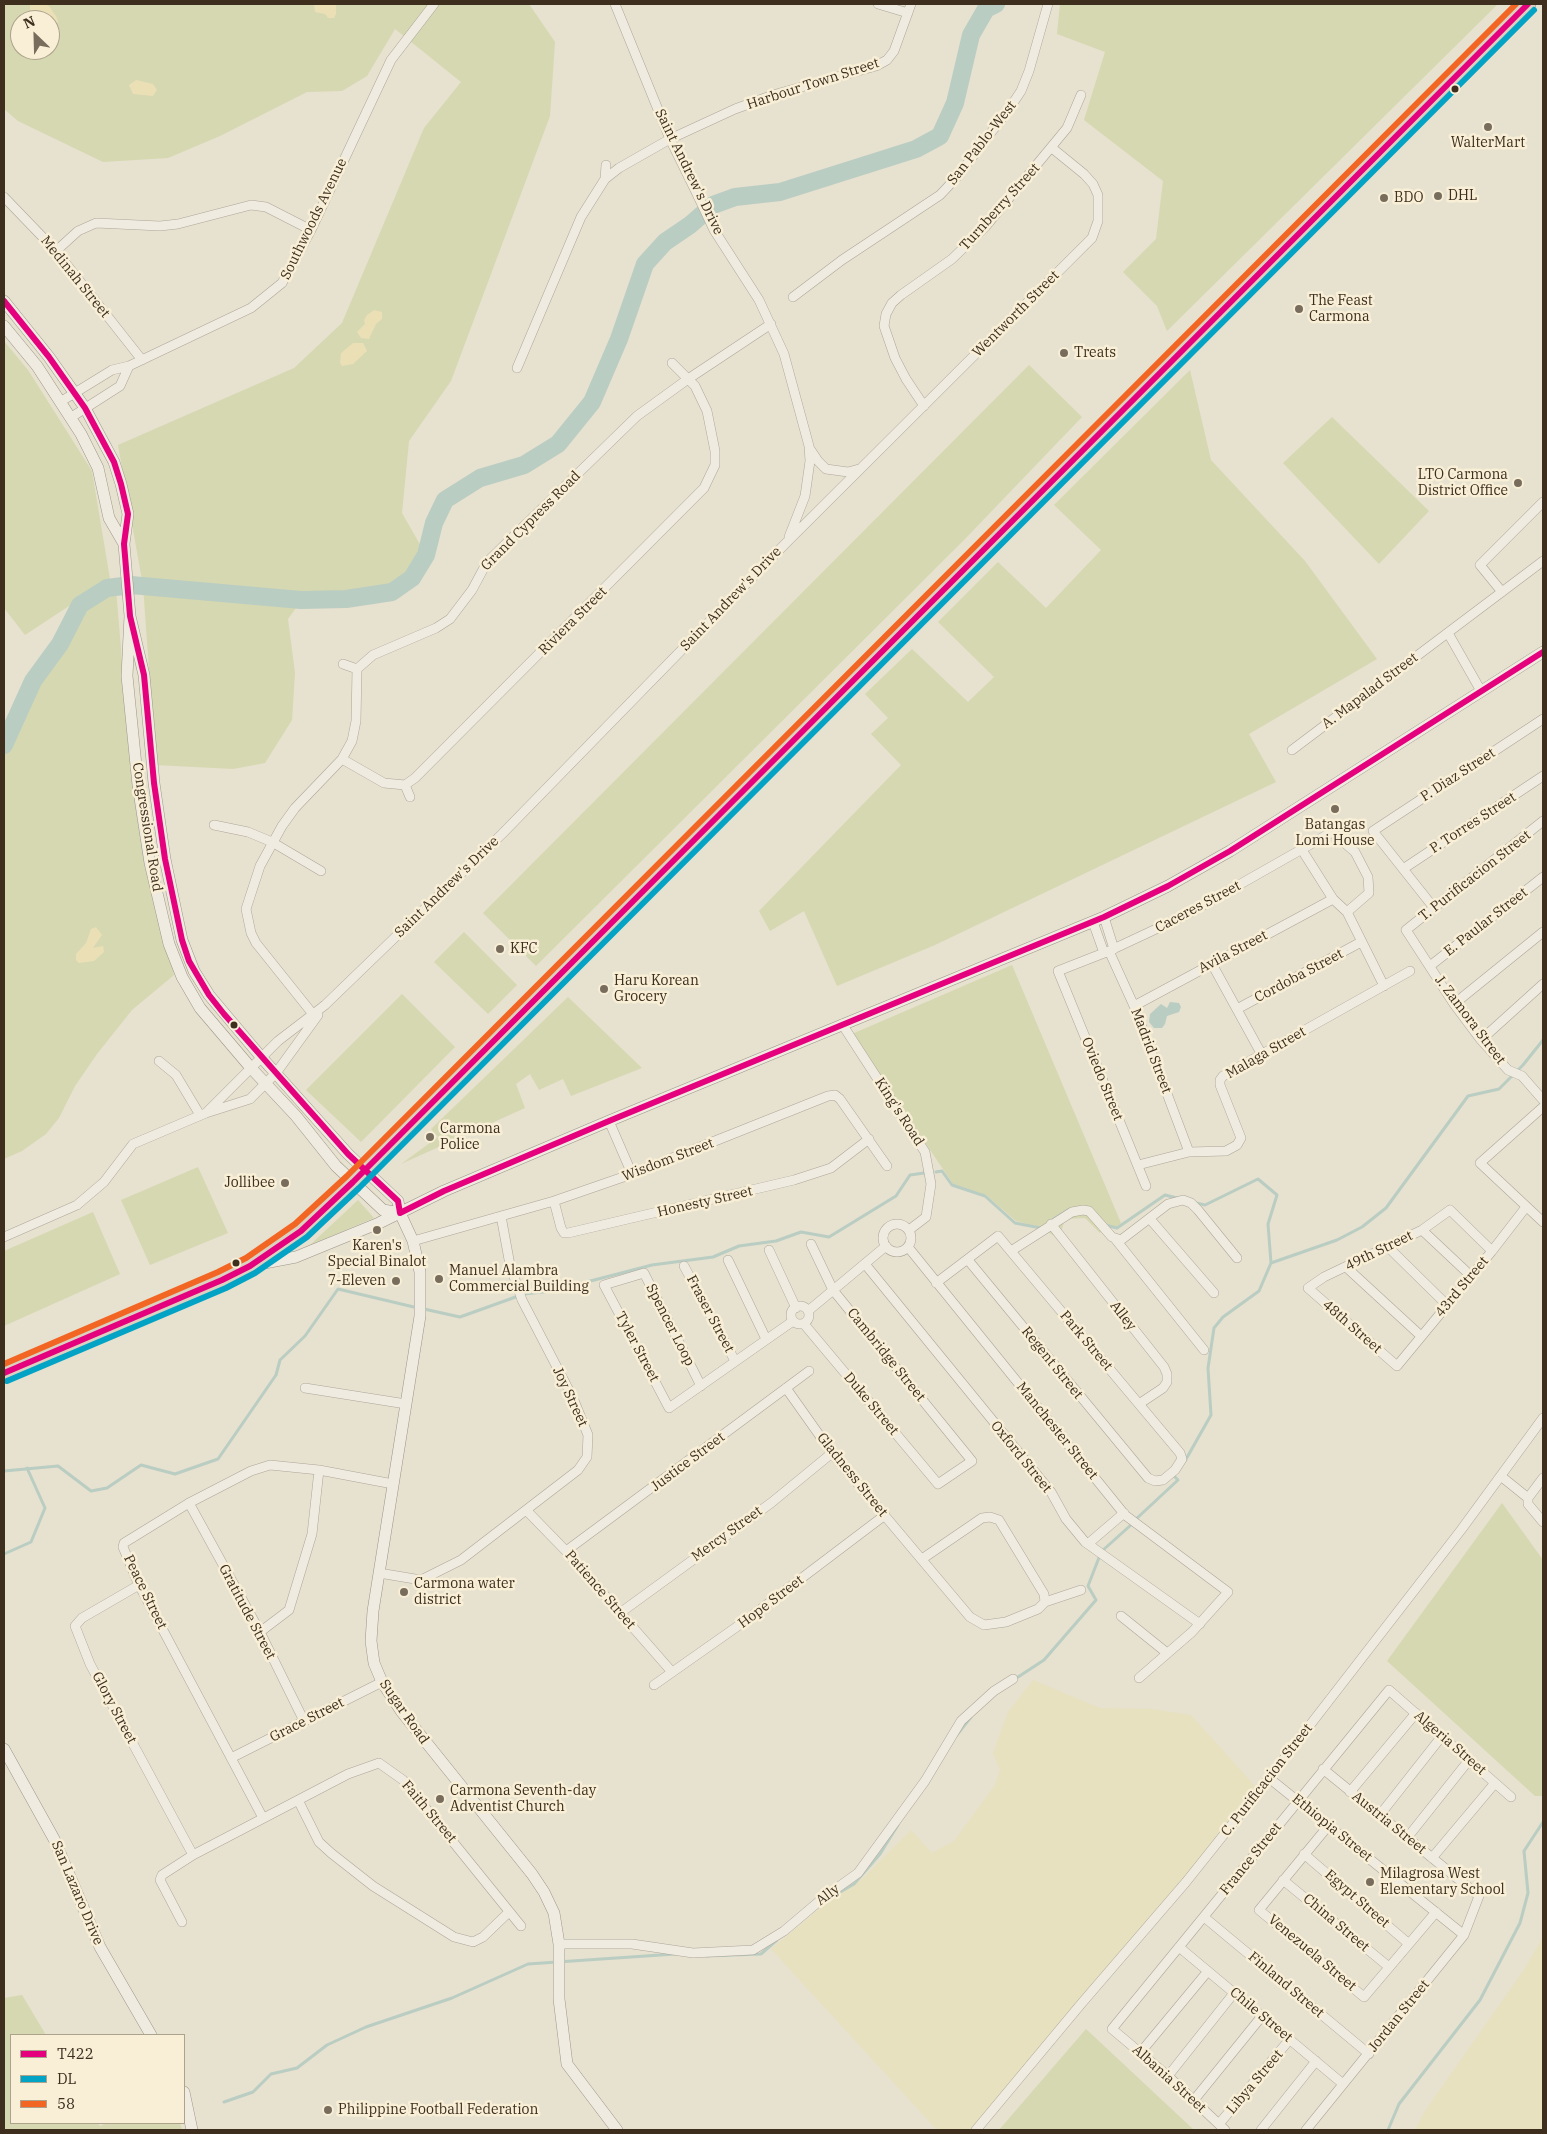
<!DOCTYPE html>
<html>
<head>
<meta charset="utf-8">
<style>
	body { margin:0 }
	#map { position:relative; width:1547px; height:2134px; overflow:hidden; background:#e7e1cf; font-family:"IBM Plex Serif",serif }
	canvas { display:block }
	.frame { position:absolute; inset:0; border:5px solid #3d2e1e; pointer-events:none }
	.legend { position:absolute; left:10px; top:2034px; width:175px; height:90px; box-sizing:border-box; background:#f8efd6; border:1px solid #ada28c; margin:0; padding:6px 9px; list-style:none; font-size:15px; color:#3d2e1e }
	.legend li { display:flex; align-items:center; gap:10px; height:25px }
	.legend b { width:25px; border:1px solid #ada28c }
	.north { position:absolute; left:10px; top:10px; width:50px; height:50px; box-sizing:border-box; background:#f8efd6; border:1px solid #ada28c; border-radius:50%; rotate:336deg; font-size:14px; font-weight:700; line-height:20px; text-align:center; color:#3d2e1e }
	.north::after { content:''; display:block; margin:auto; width:18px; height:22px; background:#786d5c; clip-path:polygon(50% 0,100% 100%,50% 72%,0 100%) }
</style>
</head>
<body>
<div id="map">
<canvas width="1547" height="2134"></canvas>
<div class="frame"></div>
<ul class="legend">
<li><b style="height:6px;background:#e5007d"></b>T422</li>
<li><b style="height:6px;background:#03a3c5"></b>DL</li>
<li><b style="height:6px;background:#f26522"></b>58</li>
</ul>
<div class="north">N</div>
</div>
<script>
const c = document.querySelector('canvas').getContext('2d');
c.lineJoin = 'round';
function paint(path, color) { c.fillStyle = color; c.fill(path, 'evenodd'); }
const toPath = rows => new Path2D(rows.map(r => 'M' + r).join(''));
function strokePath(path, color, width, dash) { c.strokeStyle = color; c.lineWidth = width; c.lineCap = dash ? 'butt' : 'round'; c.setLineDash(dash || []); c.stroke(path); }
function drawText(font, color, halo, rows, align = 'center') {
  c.font = font + ' "IBM Plex Serif",serif'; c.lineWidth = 5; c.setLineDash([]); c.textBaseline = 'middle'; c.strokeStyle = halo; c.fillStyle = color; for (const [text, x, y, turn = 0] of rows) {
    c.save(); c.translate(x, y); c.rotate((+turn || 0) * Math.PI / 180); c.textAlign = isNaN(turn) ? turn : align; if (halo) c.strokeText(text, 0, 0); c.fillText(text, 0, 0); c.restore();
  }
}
paint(toPath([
	[1033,1680,1100,1708,1152,1709,1191,1715,1256,1787,1184,1878,971,2130,937,2130,771,1949,824,1905,863,1878,911,1830,932,1853,954,1841,995,1785,1000,1770,993,1753,1008,1712],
	[1543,1937,1543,2130,1415,2130,1425,2111,1523,1971]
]), '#e7e1bf');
paint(toPath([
	[4,4,529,4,555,42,550,116,451,381,409,441,402,513,426,555,412,578,392,592,346,599,301,601,288,619,295,673,292,720,265,763,233,769,156,765,143,586,118,445,294,368,342,323,424,128,461,82,395,29,367,76,342,91,307,92,220,136,168,158,103,162,18,121,4,109],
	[20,20,50,20,50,50,20,50],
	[1060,4,1498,4,1167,331,1157,306,1123,272,1156,239,1163,181,1084,120,1105,52,1057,34],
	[4,341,28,370,92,471,110,579,25,635,4,608],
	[1029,365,1082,417,964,540,536,966,483,913],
	[1190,370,1211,460,1305,561,1377,659,1249,734,1276,782,935,945,837,986,804,911,770,931,759,911,901,765,871,734,888,718,865,694,912,649,968,702,994,677,938,622,998,562,1046,608,1101,550,1054,505],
	[1332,417,1429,511,1379,564,1283,463],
	[105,586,116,589,132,780,140,835,174,975,132,1010,97,1054,75,1086,59,1118,46,1134,22,1151,4,1159,4,745,33,681,60,644,80,605],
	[464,932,517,985,488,1014,434,962],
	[1012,965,1121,1223,1117,1227,1105,1224,1100,1233,1085,1218,1065,1219,1059,1239,1040,1227,1016,1221,986,1195,953,1184,852,1034],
	[402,994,455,1047,361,1142,306,1090],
	[568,997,642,1068,571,1096,563,1079,539,1090,530,1074,516,1084,525,1108,401,1164,438,1137,431,1129],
	[198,1167,228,1233,150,1265,121,1200],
	[358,1200,374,1218,310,1245],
	[93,1212,120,1274,4,1326,4,1251],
	[1502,1503,1543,1560,1543,1796,1535,1796,1387,1661],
	[22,1995,46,2035,11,2035,11,2123,98,2123,100,2126,106,2123,180,2123,182,2130,4,2130,4,1998],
	[1086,2029,1194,2130,999,2130]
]), '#d6d8b1');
paint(toPath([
	[30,4,44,4,49,6,56,16,58,21,56,25,50,26,50,20,39,20,30,12],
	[314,4,336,5,336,14,334,18,328,18,325,14,315,12],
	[136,80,153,84,157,90,153,96,133,94,129,85],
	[374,310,382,312,382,319,376,324,369,339,361,338,357,332,365,324,364,320,367,315],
	[353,343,363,343,367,351,353,364,342,366,340,363,341,353],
	[96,927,102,935,93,948,103,946,104,952,94,961,79,963,76,960,76,954,86,943,91,929]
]), '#ebdfb6');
paint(toPath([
	[1170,1002,1179,1003,1181,1007,1179,1012,1167,1016,1165,1024,1162,1028,1154,1028,1149,1022,1150,1014,1161,1004,1167,1008]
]), '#bacdc2');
strokePath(toPath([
	[936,1172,942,1171,952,1185,985,1196,1015,1223,1041,1228],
	[1052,1220,1068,1210],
	[1105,1225,1117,1228,1165,1195,1177,1198],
	[1271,1263,1337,1240,1362,1227,1386,1208,1468,1096,1499,1089,1523,1065,1543,1040],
	[424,1309,460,1317,524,1294,552,1291,652,1265,713,1257,739,1246,776,1241,801,1232,829,1237,896,1196,910,1175,924,1173],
	[1185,1461,1211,1415,1208,1368,1214,1328,1223,1317,1259,1291,1271,1263,1268,1224,1277,1195,1258,1179,1205,1205,1196,1203],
	[4,1471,58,1466,91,1491,107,1488,141,1465,175,1474,218,1459,276,1375,280,1360,305,1336,338,1289,418,1308],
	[1135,1520,1178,1480,1173,1475,1174,1474],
	[1102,1551,1132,1524],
	[4,1554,31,1542,45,1508,27,1468],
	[1015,1679,1044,1660,1096,1600,1088,1586,1100,1555],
	[956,1736,971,1717],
	[835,1895,854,1884,880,1854,898,1825],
	[706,1956,761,1954,777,1940],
	[224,2102,253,2092,271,2074,297,2068,327,2045,366,2027,452,1998,528,1964,675,1954],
	[1388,2130,1399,2104,1480,2000,1520,1923,1528,1893,1524,1851,1543,1822]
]), '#bacdc2', 3);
strokePath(toPath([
	[4,745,33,681,60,644,80,605,107,588,131,585,301,600,346,599,392,592,412,578,426,555,434,523,445,500,480,478,524,465,558,444,592,402,619,339,645,264,665,242,690,225,713,205,735,197,780,192,916,149,940,136,955,103,971,35,986,9,996,4]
]), '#bacdc2', 18);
const street = toPath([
	[615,4,670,139,698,196,714,230,759,300,784,354,809,446,810,461,805,496,789,537],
	[878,4,908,13],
	[605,179,606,165],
	[4,197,56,251,142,360],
	[56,251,78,231,96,223,160,226,178,224,251,205,266,207,311,230],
	[793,297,842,260,940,195,957,177,1009,109,1021,91,1029,71,1048,4],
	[517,368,581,217,605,179,619,168,670,139,735,109,773,95,876,66,887,60,894,51,911,4],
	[60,402,112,370,129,366,251,308,282,283,311,230,391,60,434,4],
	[924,406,906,379,895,358,884,326,886,314,892,303,901,295,952,259,986,226,1067,128,1081,95],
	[70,418,120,386,129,366],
	[810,449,818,461,826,469,848,472,859,469],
	[1502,592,1480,565,1543,502],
	[1448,633,1481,691],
	[343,664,357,669],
	[1292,750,1543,561],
	[342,759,384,783,405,785,415,778,704,488,715,465,715,451,707,411,695,386,672,363],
	[405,785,410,797],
	[1543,821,1406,930,1454,1004,1481,1040,1508,1070,1522,1076,1543,1100],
	[214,825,248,832,272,842,321,871],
	[1302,850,1333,899,1347,912,1384,986],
	[1403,869,1543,776],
	[1434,908,1373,831,1543,719],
	[1104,917,1114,949],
	[1093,922,1104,953],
	[1109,951,1134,1006,1189,1152],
	[1212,964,1262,1055],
	[1430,966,1543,877],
	[1454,1004,1543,932],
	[1134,1006,1333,899],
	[1237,1009,1361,942],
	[316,1018,256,943,251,933,246,909,260,866,282,826,295,808,342,759,352,741,356,721,357,669,373,655,436,628,450,619,472,590,487,562,637,416,688,379,771,324],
	[842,1024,925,1152,931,1184,926,1217,909,1230],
	[1481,1040,1543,984],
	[159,1061,176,1075,200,1115],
	[1543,1107,1480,1163,1543,1222],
	[206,1113,278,1041,325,1005,502,834,786,543,1092,238,1098,221,1098,195,1093,184,1084,174,1052,148],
	[609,1121,632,1174],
	[1138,1165,1189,1152,1226,1151,1237,1145,1241,1138,1220,1085,1220,1080,1223,1076,1410,971],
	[1146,1186,1058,971,1109,951,1186,915,1332,832,1355,852,1368,877,1369,893,1347,912],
	[554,1201,561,1228,564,1233,568,1233,794,1180,831,1168,869,1139],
	[1150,1219,1214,1293],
	[1051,1224,1164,1367,1167,1374,1167,1382,1163,1388,1139,1404],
	'883 1238a14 14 0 1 1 28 0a14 14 0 1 1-28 0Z',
	[1422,1230,1471,1276],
	[4,1237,77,1205,104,1182,133,1144,206,1113,250,1099,276,1073,318,1015],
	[1116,1240,1204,1350],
	[413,1241,554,1201,632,1174,828,1096,835,1095,840,1099,887,1166],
	[908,1247,1125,1515,1228,1592,1192,1632,1139,1678],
	[1388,1247,1447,1305],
	[769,1250,796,1308],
	[1011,1251,1072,1212,1083,1210,1089,1211,1112,1237,1121,1240,1168,1204,1183,1200,1191,1203,1198,1210,1237,1258],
	[1492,1251,1450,1210,1422,1230,1324,1277,1308,1288,1397,1366,1492,1251,1526,1207],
	[728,1260,766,1339],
	[865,1264,1051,1492,1066,1519,1085,1542,1200,1624],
	[684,1266,735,1361],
	[1346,1267,1421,1336],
	[936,1283,998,1236,1180,1453,1182,1459,1175,1470,1163,1480,1155,1481,1148,1478,968,1260],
	'791 1315a9 9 0 1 1 18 0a9 9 0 1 1-18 0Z',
	[808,1311,886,1246],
	[804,1324,938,1484,972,1461,833,1290,811,1244],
	[701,1386,644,1273,604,1285,669,1408,793,1321],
	[305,1388,406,1404],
	[786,1388,832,1453,970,1617,984,1625,1006,1622,1038,1609,1045,1602,1044,1594,999,1520,990,1517,982,1518,922,1559],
	[1502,1477,1528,1498,1528,1504,1543,1522],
	[1528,1498,1543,1478],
	[189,1503,260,1632,304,1721],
	[527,1511,566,1551,672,1672],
	[1089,1543,1124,1513],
	[566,1551,809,1371],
	[379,1573,421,1580,461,1560,578,1470,587,1457,588,1435,573,1398,522,1300,510,1265,501,1216],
	[139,1585,82,1618,75,1626,90,1664,193,1855],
	[1045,1602,1081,1590],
	[620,1613,771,1503,832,1453],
	[1121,1616,1167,1653],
	[260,1632,289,1610,312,1534,319,1470],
	[654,1685,745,1621,885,1515],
	[231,1758,382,1682],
	[1269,1778,1464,1935],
	[1350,1792,1416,1713],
	[298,1800,319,1842,331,1853,373,1886,454,1937,473,1942,483,1937,509,1912],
	[1379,1816,1442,1736],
	[263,1818,139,1585,123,1547,124,1543,189,1503,251,1471,270,1465,319,1470,393,1484],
	[1329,1825,1259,1910,1364,1997,1436,1912],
	[1407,1838,1469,1760],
	[1304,1854,1409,1944],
	[1432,1858,1495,1783],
	[1283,1880,1389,1967],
	[1204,1917,1369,2054],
	[182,1922,160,1880,162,1875,193,1855,348,1774,379,1763,403,1780,521,1926],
	[559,1944,632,1944,693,1953,753,1950,784,1931,823,1898,858,1873,925,1781,961,1721,994,1691,1013,1679],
	[1179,1947,1343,2084],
	[1140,2053,1208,1971],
	[1168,2076,1234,1993],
	[1194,2100,1262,2016],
	[1219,2124,1290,2039],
	[976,2130,1081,2004,1186,1882,1269,1778,1461,1530,1543,1418],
	[1225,2130,1168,2076,1112,2029,1389,1690,1511,1797],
	[1261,2130,1316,2061],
	[1306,2130,1464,1935,1479,1896,1323,1769]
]);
const secondary = toPath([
	[4,301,49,357,85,408,114,462,121,484,128,514,124,544,130,616,127,676,138,785,150,863,169,944,182,977,200,1008,251,1068,296,1116,336,1166,383,1210,400,1213],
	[4,326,37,366,81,434,98,468,109,518,124,544],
	[130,616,144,675,154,783,165,859,182,940,194,971,209,995,262,1058,348,1154,398,1201,400,1213,413,1241,420,1272,420,1316,373,1611,371,1641,374,1663,382,1682,401,1711,532,1874,544,1892,554,1913,559,1944,559,1999,567,2064,617,2130],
	[254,1265,296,1257,379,1223,444,1191,609,1121,1104,917,1168,886,1230,851,1543,652],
	[4,1749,54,1839,100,1947,151,2035],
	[184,2092,192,2130]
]);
const highway = toPath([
	[4,1373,222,1280,250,1266,301,1231,353,1182,1528,4]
]);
strokePath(street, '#ada698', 10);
strokePath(secondary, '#9c9588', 12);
strokePath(highway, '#928b7f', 16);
strokePath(street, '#efebe1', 9);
strokePath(secondary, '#efebe1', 11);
strokePath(highway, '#dad1c0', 15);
strokePath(toPath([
	[4,301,49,357,85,408,114,462,121,484,128,514,124,544,130,616,144,675,154,783,165,859,182,940,189,961,209,995,224,1014,348,1154,398,1201,400,1213,444,1191,609,1121,1104,917,1168,886,1230,851,1543,652],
	[4,1373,222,1280,250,1266,301,1231,353,1182,1528,4]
]), '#e5007d', 6);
strokePath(toPath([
	[7,1381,226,1288,255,1273,307,1237,359,1188,1534,10]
]), '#03a3c5', 6);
strokePath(toPath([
	[4,1364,218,1272,246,1258,295,1224,347,1176,1516,4]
]), '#f26522', 6);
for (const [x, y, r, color] of [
	[1455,89,4.5,"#3d2e1e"],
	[1488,127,5,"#786d5c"],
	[1438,196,5,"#786d5c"],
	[1384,198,5,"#786d5c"],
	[1299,309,5,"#786d5c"],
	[1064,353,5,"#786d5c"],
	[1518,483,5,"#786d5c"],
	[1335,809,5,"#786d5c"],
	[500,949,5,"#786d5c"],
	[604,989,5,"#786d5c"],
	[234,1025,4.5,"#3d2e1e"],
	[430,1137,5,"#786d5c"],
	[285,1183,5,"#786d5c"],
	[377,1230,5,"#786d5c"],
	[236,1263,4.5,"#3d2e1e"],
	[439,1279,5,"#786d5c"],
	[396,1281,5,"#786d5c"],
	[404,1592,5,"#786d5c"],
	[440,1799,5,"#786d5c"],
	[1370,1882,5,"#786d5c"],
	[328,2110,5,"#786d5c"]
]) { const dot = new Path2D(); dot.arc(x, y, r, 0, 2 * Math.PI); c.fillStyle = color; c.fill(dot); strokePath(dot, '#f8efd6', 2); }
drawText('14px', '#3d2e1e', '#f8efd6', [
	["Harbour Town Street",813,84,-18],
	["San Pablo-West",982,143,-52],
	["Saint Andrew's Drive",689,172,64],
	["Turnberry Street",1000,207,-48],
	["Southwoods Avenue",314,219,-64],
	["Medinah Street",75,277,51],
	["Wentworth Street",1016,314,-45],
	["Grand Cypress Road",531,521,-45],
	["Saint Andrew's Drive",731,599,-46],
	["Riviera Street",573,621,-45],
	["A. Mapalad Street",1370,691,-37],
	["P. Diaz Street",1458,775,-33],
	["P. Torres Street",1473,823,-33],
	["Congressional Road",147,827,81],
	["T. Purificacion Street",1475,876,-38],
	["Saint Andrew's Drive",447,887,-44],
	["Caceres Street",1198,907,-28],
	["E. Paular Street",1486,922,-38],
	["Avila Street",1233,952,-28],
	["Cordoba Street",1299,976,-28],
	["J. Zamora Street",1470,1020,53],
	["Madrid Street",1151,1051,69],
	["Malaga Street",1266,1053,-30],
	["Oviedo Street",1102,1079,68],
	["King's Road",899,1112,57],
	["Wisdom Street",668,1160,-21],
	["Honesty Street",705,1202,-13],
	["49th Street",1379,1251,-26],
	["43rd Street",1462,1287,-50],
	["Fraser Street",710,1314,62],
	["Alley",1123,1316,52],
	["Spencer Loop",670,1325,63],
	["48th Street",1352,1327,41],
	["Park Street",1086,1341,50],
	["Tyler Street",637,1347,62],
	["Cambridge Street",886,1355,51],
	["Regent Street",1052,1363,51],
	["Joy Street",570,1397,65],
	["Duke Street",871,1404,50],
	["Manchester Street",1057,1431,51],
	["Oxford Street",1021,1457,51],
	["Justice Street",688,1462,-37],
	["Gladness Street",852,1475,51],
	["Mercy Street",727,1534,-36],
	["Patience Street",600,1590,49],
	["Peace Street",145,1592,64],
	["Hope Street",771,1602,-37],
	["Gratitude Street",247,1612,62],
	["Glory Street",114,1708,62],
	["Sugar Road",404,1712,55],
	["Grace Street",307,1720,-27],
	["Algeria Street",1450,1743,41],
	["C. Purificacion Street",1267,1780,-52],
	["Faith Street",429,1812,50],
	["Austria Street",1389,1823,39],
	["Ethiopia Street",1332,1828,39],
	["France Street",1251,1859,-51],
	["San Lazaro Drive",77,1893,67],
	["Ally",828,1895,-37],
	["Egypt Street",1357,1899,41],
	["China Street",1336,1923,40],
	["Venezuela Street",1312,1953,40],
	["Finland Street",1286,1985,40],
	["Chile Street",1261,2015,40],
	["Jordan Street",1399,2016,-51],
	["Albania Street",1169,2079,42],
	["Libya Street",1255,2082,-50]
]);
drawText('14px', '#3d2e1e', '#f8efd6', [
	["WalterMart",1488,143,"center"],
	["DHL",1448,196],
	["BDO",1394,198],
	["The Feast",1309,301],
	["Carmona",1309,317],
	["Treats",1074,353],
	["LTO Carmona",1508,475,"right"],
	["District Office",1508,491,"right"],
	["Batangas",1335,825,"center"],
	["Lomi House",1335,841,"center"],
	["KFC",510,949],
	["Haru Korean",614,981],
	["Grocery",614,997],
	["Carmona",440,1129],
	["Police",440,1145],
	["Jollibee",275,1183,"right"],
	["Karen's",377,1246,"center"],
	["Special Binalot",377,1262,"center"],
	["Manuel Alambra",449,1271],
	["Commercial Building",449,1287],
	["7-Eleven",386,1281,"right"],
	["Carmona water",414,1584],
	["district",414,1600],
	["Carmona Seventh-day",450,1791],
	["Adventist Church",450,1807],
	["Milagrosa West",1380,1874],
	["Elementary School",1380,1890],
	["Philippine Football Federation",338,2110]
], 'left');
</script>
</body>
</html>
